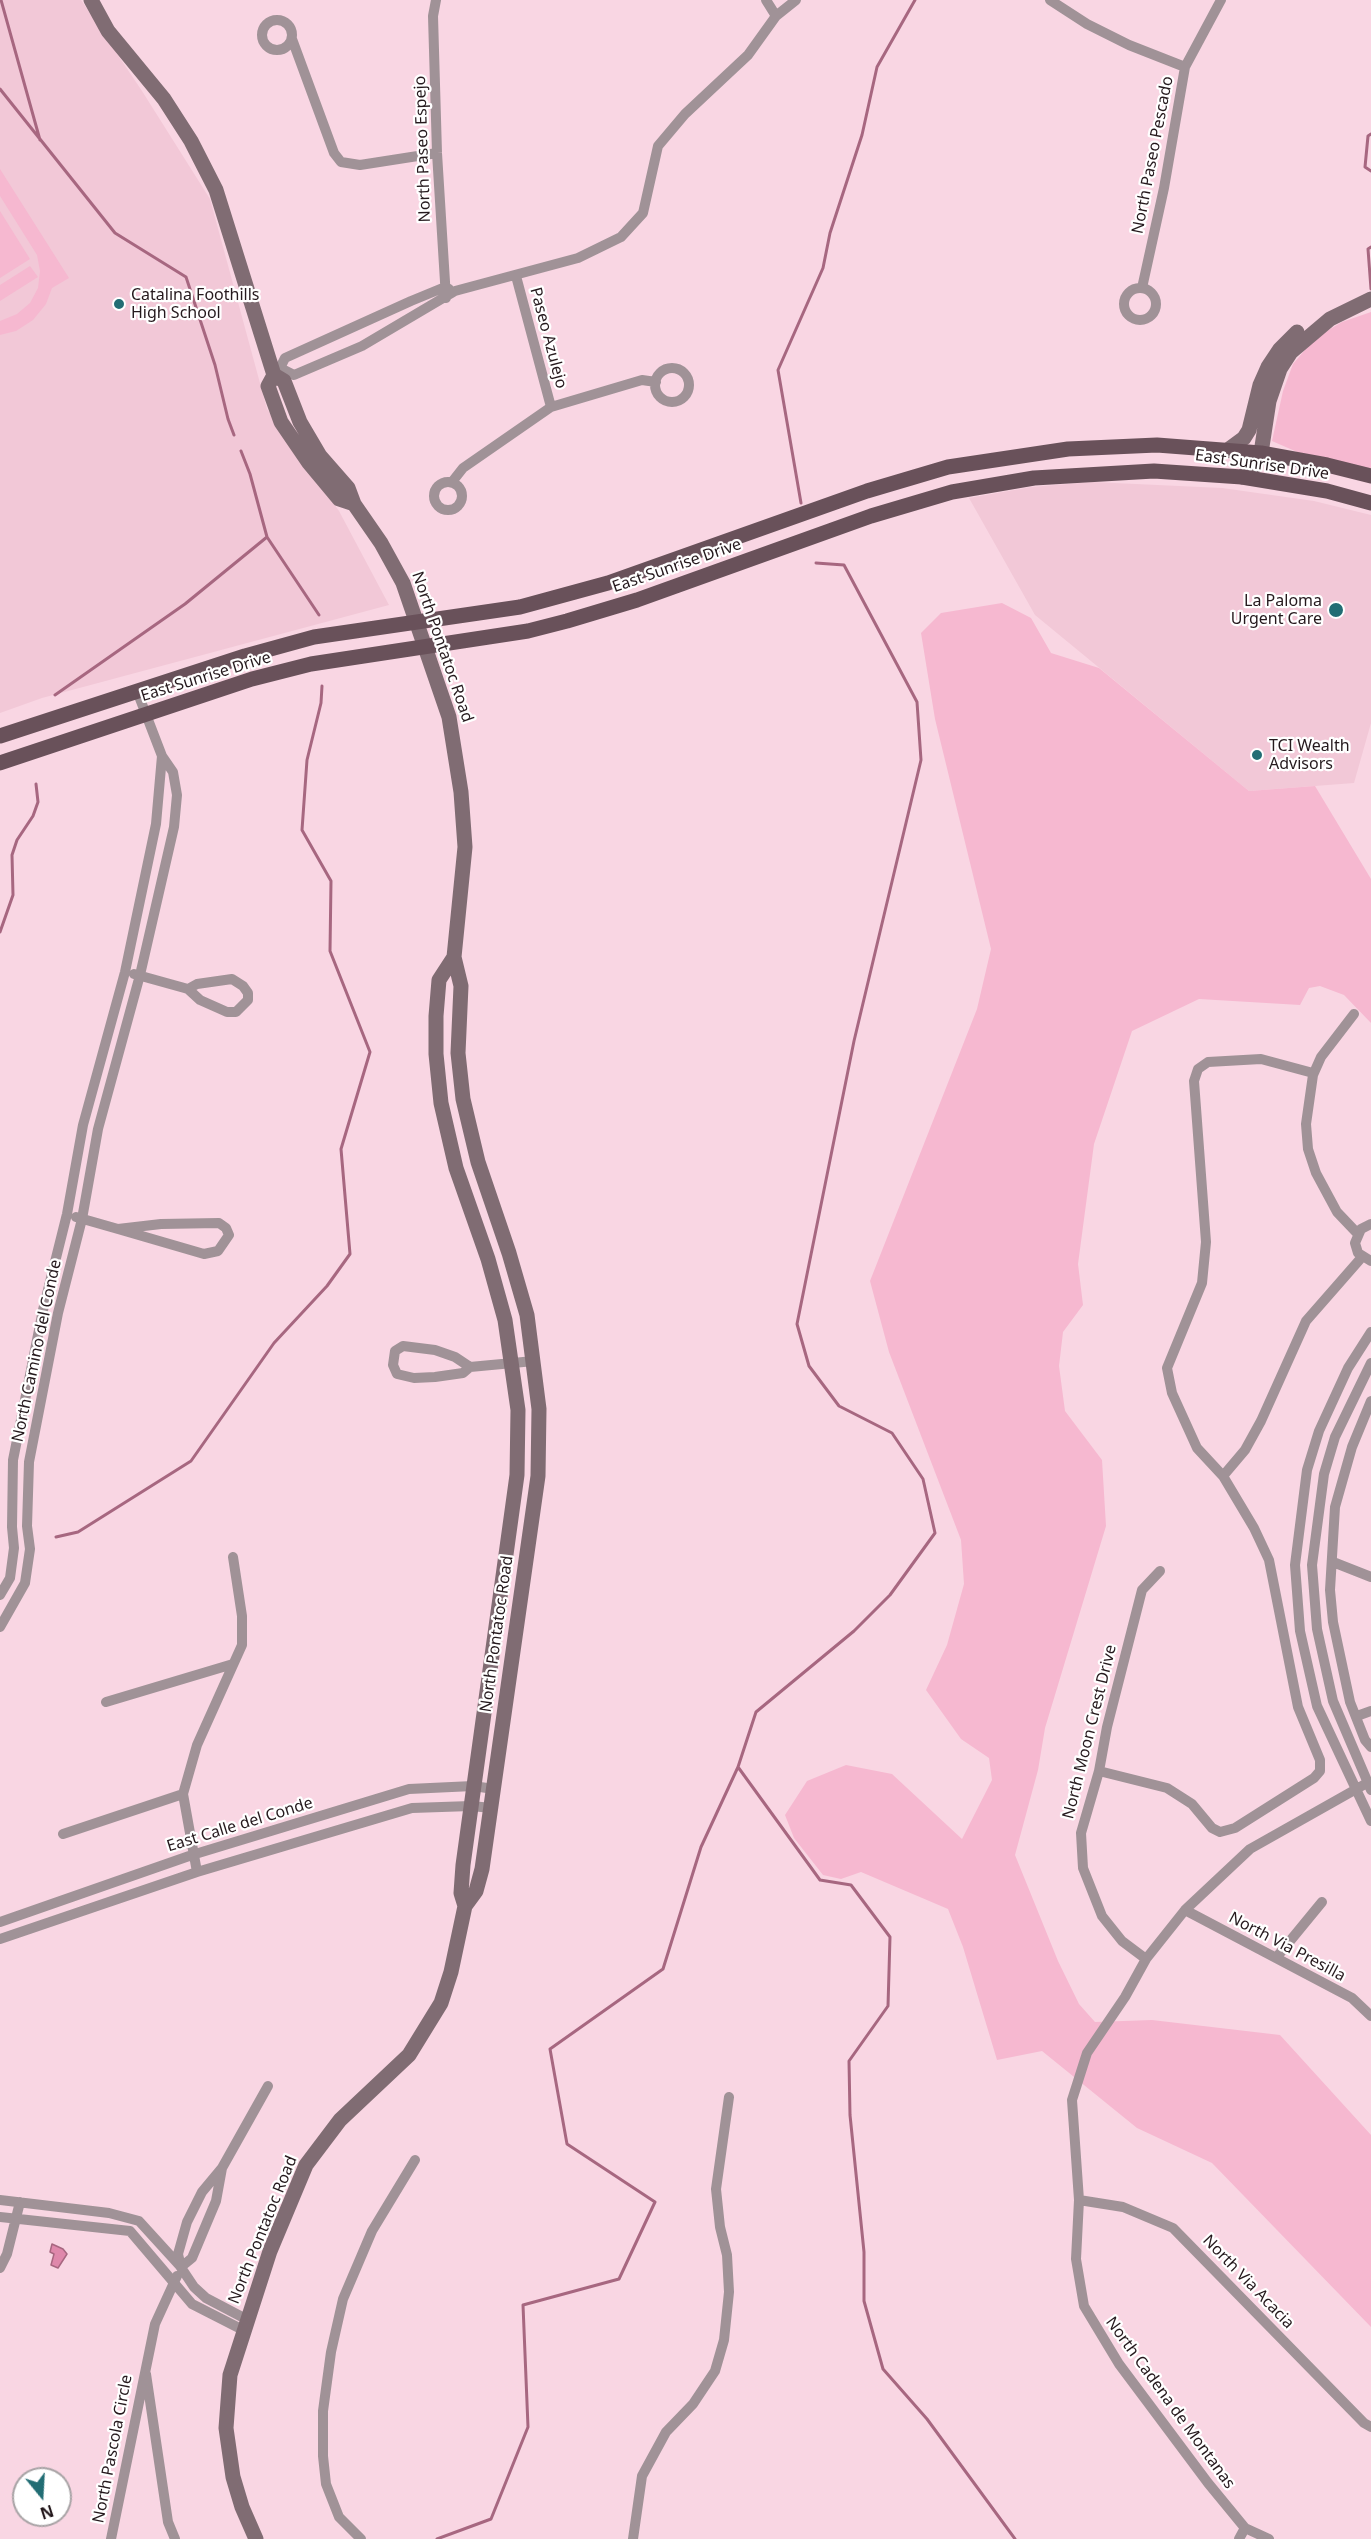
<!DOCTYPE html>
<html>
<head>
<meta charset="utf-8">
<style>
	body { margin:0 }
	#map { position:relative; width:1371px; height:2539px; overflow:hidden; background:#f9d6e3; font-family:"Noto Sans",sans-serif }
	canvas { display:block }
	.north { position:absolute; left:12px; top:2467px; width:60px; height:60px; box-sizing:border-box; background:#fff; border:2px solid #a8a3a5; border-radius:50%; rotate:162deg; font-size:16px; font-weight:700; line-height:24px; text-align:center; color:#25191d }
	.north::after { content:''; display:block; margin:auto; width:21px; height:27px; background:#226d74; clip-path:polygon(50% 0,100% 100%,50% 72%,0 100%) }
</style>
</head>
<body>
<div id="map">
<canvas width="1371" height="2539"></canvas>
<div class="north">N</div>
</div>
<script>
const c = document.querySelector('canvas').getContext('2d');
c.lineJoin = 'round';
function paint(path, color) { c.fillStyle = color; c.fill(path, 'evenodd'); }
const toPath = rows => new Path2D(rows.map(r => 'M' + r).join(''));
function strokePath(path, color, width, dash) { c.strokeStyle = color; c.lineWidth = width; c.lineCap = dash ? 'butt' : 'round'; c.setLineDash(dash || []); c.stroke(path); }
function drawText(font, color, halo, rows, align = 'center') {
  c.font = font + ' "Noto Sans",sans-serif'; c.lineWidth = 4.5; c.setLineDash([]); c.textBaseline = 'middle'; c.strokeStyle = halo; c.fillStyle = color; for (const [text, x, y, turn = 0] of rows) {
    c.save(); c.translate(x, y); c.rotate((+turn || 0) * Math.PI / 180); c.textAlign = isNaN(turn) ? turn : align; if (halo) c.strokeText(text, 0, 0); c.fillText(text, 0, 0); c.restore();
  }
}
paint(toPath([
	[0,0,81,0,142,91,210,199,267,409,339,511,389,605,42,698,0,713],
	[1093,482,1222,488,1314,501,1371,515,1371,723,1354,783,1249,791,1035,615,969,498,1031,487]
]), '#f2c8d7');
paint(toPath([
	[0,169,69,278,52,288,46,304,33,320,16,331,0,335,0,321,17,314,30,303,38,288,40,271,37,255,0,196],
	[0,211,30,259,0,278],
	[30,266,38,277,0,301,0,285],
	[1371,312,1371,476,1327,465,1272,441,1283,391,1293,364,1315,338,1342,322],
	[1002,603,1031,618,1051,653,1099,668,1249,791,1315,786,1371,879,1371,1023,1344,995,1320,986,1309,988,1300,1005,1199,999,1132,1031,1094,1144,1078,1264,1083,1305,1063,1332,1059,1366,1065,1411,1102,1460,1106,1526,1045,1728,1038,1770,1015,1855,1058,1961,1079,2004,1095,2022,1152,2020,1280,2035,1371,2135,1371,2327,1212,2163,1137,2128,1042,2051,997,2060,963,1947,948,1909,861,1872,841,1879,823,1875,794,1838,785,1815,807,1781,846,1765,892,1774,962,1839,992,1780,989,1758,961,1739,926,1690,947,1645,964,1584,961,1540,889,1352,870,1281,977,1009,991,949,935,719,921,633,941,613]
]), '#f6b8d0');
const water = toPath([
	[52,2244,63,2249,67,2254,58,2268,51,2265,54,2254,50,2252,52,2244]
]);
paint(water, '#df88ab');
strokePath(water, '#a76780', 1.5);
strokePath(toPath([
	[1,0,40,140],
	[0,89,115,233,186,277,215,365,228,419,234,435],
	[1371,134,1368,136,1365,167,1371,171],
	[1371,247,1368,249,1371,289],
	[241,451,250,474,267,537,319,615],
	[801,503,778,370,823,268,830,233,862,135,877,67,915,0],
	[816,563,844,565,917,702,921,760,854,1041,797,1324,809,1366,839,1406,892,1433,923,1479,935,1533,890,1595,854,1631,756,1712,738,1767,820,1880,851,1885,890,1937,888,2006,849,2061,850,2115,864,2252,864,2301,883,2369,927,2419,1015,2539],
	[55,695,185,604,267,537],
	[0,932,13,895,12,855,17,840,33,816,38,802,36,784],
	[56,1537,78,1532,191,1461,274,1343,327,1286,350,1254,341,1149,370,1052,330,951,331,881,302,830,307,760,321,703,322,686],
	[437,2539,491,2519,528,2427,523,2305,619,2279,655,2202,567,2144,550,2049,663,1969,701,1847,738,1767]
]), '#a76780', 3);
strokePath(toPath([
	[436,0,433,16,437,153,446,298],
	[766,0,776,16],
	[1050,0,1087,24,1129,45,1185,67],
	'262 35a15 15 0 1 1 30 0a15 15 0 1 1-30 0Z',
	[292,39,334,153,341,162,360,165,437,153],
	[516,276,551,407],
	[1142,288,1164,188,1185,67,1221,0],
	'1124 304a16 16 0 1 1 32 0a16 16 0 1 1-32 0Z',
	[280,368,294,375,362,346,455,291,578,258,621,237,643,213,658,146,685,114,748,55,776,16,796,0],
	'655 385a17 17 0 1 1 34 0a17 17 0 1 1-34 0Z',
	[273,371,280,368,285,358,411,301,445,287,449,289],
	'434 496a14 14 0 1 1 28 0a14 14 0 1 1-28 0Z',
	[452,482,463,468,551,407,642,380,656,382],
	[134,974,188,989,200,1000,227,1012,236,1012,248,1000,248,993,243,986,232,979,197,984,188,989],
	[1354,1014,1321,1057,1313,1075,1306,1124,1308,1149,1316,1173,1337,1212,1357,1233],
	[76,1217,118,1229,204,1254,218,1251,229,1235,226,1228,219,1223,161,1224,118,1229],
	[1371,1224,1361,1229,1355,1243,1358,1253,1371,1261],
	[1371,1332,1348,1368,1319,1431,1307,1470,1295,1565,1300,1631,1317,1706,1371,1821],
	[1371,1363,1335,1437,1324,1474,1312,1565,1317,1629,1333,1701,1371,1790],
	[470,1367,455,1357,435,1350,403,1346,395,1351,393,1365,397,1374,414,1378,435,1377,463,1373,470,1367,534,1361],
	[1371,1401,1352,1447,1335,1507,1330,1590,1333,1622,1350,1702,1365,1740,1371,1747],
	[1223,1476,1245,1450,1261,1421,1306,1321,1362,1257],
	[1333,1562,1371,1577],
	[0,1595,10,1578,14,1548,12,1527,13,1460,43,1310,67,1214,83,1125,125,972,156,824,162,756],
	[0,1627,25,1583,30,1549,27,1526,29,1462,58,1313,82,1219,98,1129,140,975,174,827,177,795,173,772,162,756,137,691],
	[106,1702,233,1664],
	[1357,1716,1371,1711],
	[1099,1771,1167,1788,1192,1804,1212,1828,1220,1832,1235,1828,1314,1778,1320,1771,1320,1760,1298,1707,1269,1560,1254,1528,1223,1476,1197,1448,1172,1393,1167,1368,1202,1283,1206,1242,1194,1081,1198,1069,1208,1062,1261,1059,1313,1073],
	[63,1834,183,1794],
	[197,1872,183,1794,197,1745,242,1645,242,1616,233,1557],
	[1185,1910,1352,1998,1371,2016],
	[0,1922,192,1855,409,1789,473,1786,494,1789],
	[0,1939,197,1872,412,1808,471,1806,492,1808],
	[1276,1958,1322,1902],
	[1146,1959,1122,1941,1102,1916,1083,1868,1081,1833,1099,1771,1107,1727,1142,1590,1160,1571],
	[222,2168,216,2201,192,2258,181,2267,178,2254,187,2222,202,2192,222,2168,268,2086],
	[0,2200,109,2213,139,2221,180,2266,194,2287,206,2298,246,2319],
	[1079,2200,1123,2207,1173,2228,1364,2423,1371,2427],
	[0,2217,130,2231,192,2304,243,2330],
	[0,2268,7,2254,20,2202],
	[146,2374,168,2522,175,2539],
	[111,2539,155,2324,177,2276],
	[361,2539,339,2517,326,2484,323,2456,323,2411,331,2352,343,2299,372,2231,415,2160],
	[633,2539,642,2476,666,2432,693,2404,715,2371,724,2340,729,2292,727,2255,720,2227,716,2189,729,2097],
	[1239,2539,1245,2528],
	[1269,2539,1245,2528,1208,2483,1119,2364,1084,2306,1076,2259,1079,2200,1072,2100,1087,2053,1125,1997,1146,1959,1185,1910,1250,1849,1367,1783]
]), '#a09297', 10);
strokePath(toPath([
	[91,0,108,31,164,99,191,141,216,190,274,375,284,381,300,422,320,456,348,488,354,504,339,499,309,463,281,422,268,386,274,375],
	[1229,449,1244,438,1249,430,1260,385,1268,367,1280,349,1297,332],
	[1242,477,1253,468,1261,453,1269,401,1280,369,1291,352,1330,319,1371,299],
	[454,957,439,980,436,1016,436,1054,441,1103,456,1168,488,1259,505,1320,518,1410,517,1475,463,1865,461,1893,465,1906],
	[256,2539,242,2507,233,2477,226,2428,230,2375,270,2251,306,2165,340,2120,409,2055,441,2003,451,1972,465,1906,476,1891,482,1869,538,1476,539,1409,527,1315,509,1253,478,1162,463,1099,458,1053,461,986,454,957,465,847,461,792,449,717,403,583,381,543,354,504]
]), '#806c73', 15);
strokePath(toPath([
	[0,736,245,656,314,637,520,607,608,583,867,491,948,467,1068,449,1157,445,1261,453,1327,465,1371,476],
	[0,763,252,679,311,664,528,631,567,621,637,600,871,516,952,492,1034,478,1154,471,1242,477,1327,491,1371,503]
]), '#69515a', 15);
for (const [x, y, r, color] of [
	[119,304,6,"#226d74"],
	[1336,610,8,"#226d74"],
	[1257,755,6,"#226d74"]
]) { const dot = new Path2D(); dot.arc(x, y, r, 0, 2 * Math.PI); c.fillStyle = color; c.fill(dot); strokePath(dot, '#fff', 2); }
drawText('16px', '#25191d', '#fff', [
	["North Paseo Espejo",423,149,-92],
	["North Paseo Pescado",1153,155,-79],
	["Paseo Azulejo",548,338,75],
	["East Sunrise Drive",1262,465,8],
	["East Sunrise Drive",677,566,-19],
	["North Pontatoc Road",442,647,71],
	["East Sunrise Drive",206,677,-17],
	["North Camino del Conde",37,1351,-78],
	["North Pontatoc Road",497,1634,-82],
	["North Moon Crest Drive",1090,1732,-76],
	["East Calle del Conde",240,1825,-17],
	["North Via Presilla",1287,1947,28],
	["North Pontatoc Road",263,2230,-68],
	["North Via Acacia",1248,2282,46],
	["North Cadena de Montanas",1170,2403,54],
	["North Pascola Circle",113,2449,-79]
]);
drawText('16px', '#25191d', '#fff', [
	["Catalina Foothills",131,295],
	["High School",131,313],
	["La Paloma",1322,601,"right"],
	["Urgent Care",1322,619,"right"],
	["TCI Wealth",1269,746],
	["Advisors",1269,764]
], 'left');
</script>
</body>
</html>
